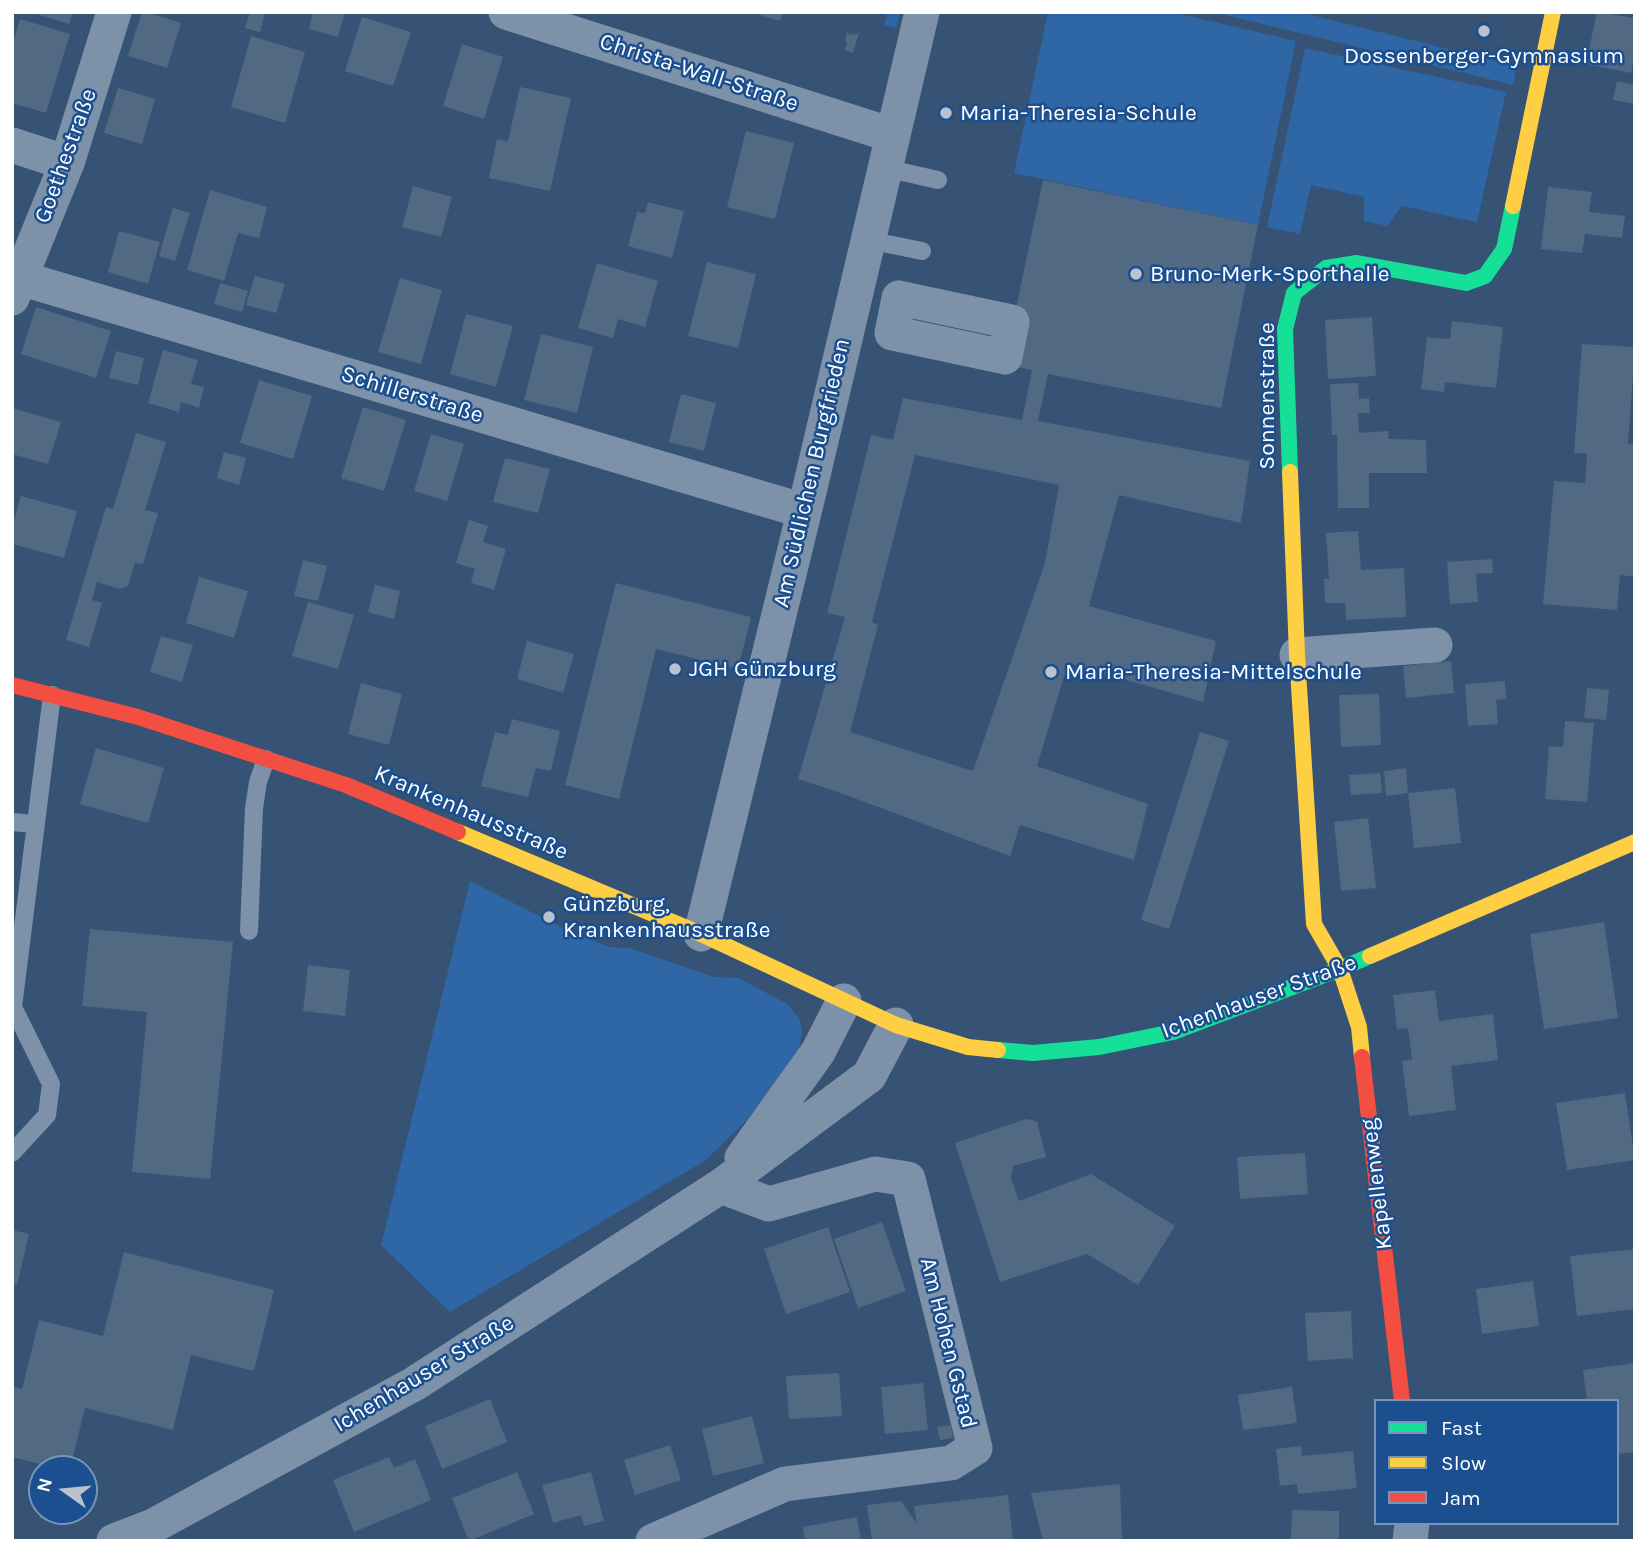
<!DOCTYPE html>
<html>
<head>
<meta charset="utf-8">
<style>
	body { margin:0 }
	#map { position:relative; width:1647px; height:1553px; overflow:hidden; background:#365274; font-family:Karla,sans-serif }
	canvas { display:block }
	.frame { position:absolute; inset:0; border:14px solid #fff; pointer-events:none }
	.legend { position:absolute; left:1374px; top:1399px; width:245px; height:126px; box-sizing:border-box; background:#1b4f8f; border:2px solid #7695bc; margin:0; padding:9px 12px; list-style:none; font-size:21px; color:#fff }
	.legend li { display:flex; align-items:center; gap:14px; height:35px }
	.legend b { width:35px; border:2px solid #7695bc }
	.north { position:absolute; left:28px; top:1455px; width:70px; height:70px; box-sizing:border-box; background:#1b4f8f; border:2px solid #7695bc; border-radius:50%; rotate:285deg; font-size:19px; font-weight:700; line-height:28px; text-align:center; color:#fff }
	.north::after { content:''; display:block; margin:auto; width:24px; height:32px; background:#b9c2ce; clip-path:polygon(50% 0,100% 100%,50% 72%,0 100%) }
</style>
</head>
<body>
<div id="map">
<canvas width="1647" height="1553"></canvas>
<div class="frame"></div>
<ul class="legend">
<li><b style="height:9px;background:#16e098"></b>Fast</li>
<li><b style="height:9px;background:#ffcf43"></b>Slow</li>
<li><b style="height:9px;background:#f24e42"></b>Jam</li>
</ul>
<div class="north">N</div>
</div>
<script>
const c = document.querySelector('canvas').getContext('2d');
c.lineJoin = 'round';
function paint(path, color) { c.fillStyle = color; c.fill(path, 'evenodd'); }
const toPath = rows => new Path2D(rows.map(r => 'M' + r).join(''));
function strokePath(path, color, width, dash) { c.strokeStyle = color; c.lineWidth = width; c.lineCap = dash ? 'butt' : 'round'; c.setLineDash(dash || []); c.stroke(path); }
function drawText(font, color, halo, rows, align = 'center') {
  c.font = font + ' Karla,sans-serif'; c.lineWidth = 5; c.setLineDash([]); c.textBaseline = 'middle'; c.strokeStyle = halo; c.fillStyle = color; for (const [text, x, y, turn = 0] of rows) {
    c.save(); c.translate(x, y); c.rotate((+turn || 0) * Math.PI / 180); c.textAlign = isNaN(turn) ? turn : align; if (halo) c.strokeText(text, 0, 0); c.fillText(text, 0, 0); c.restore();
  }
}
paint(toPath([
	[877,12,900,12,896,28,884,25,887,15],
	[1048,12,1172,12,1296,41,1258,225,1014,173],
	[1213,12,1299,12,1517,66,1513,85],
	[1305,48,1506,92,1477,222,1402,206,1387,226,1364,221,1364,197,1311,185,1300,234,1267,227],
	[470,881,569,931,609,947,630,948,714,977,739,978,787,1004,799,1018,802,1031,800,1046,784,1075,745,1122,706,1160,450,1312,381,1245]
]), '#2f66a5');
paint(toPath([
	[30,12,73,12,69,24],
	[142,12,146,12,181,23,167,68,128,56],
	[250,12,265,12,260,32,245,28],
	[313,12,345,12,338,37,309,29],
	[760,12,783,12,780,21,760,15],
	[1597,12,1635,18,1635,54,1631,73,1586,64],
	[362,17,411,32,393,86,345,71],
	[20,19,70,34,46,113,12,103,12,46],
	[847,33,850,35,859,33,853,53,845,50,847,43,845,39],
	[251,36,305,52,285,123,231,107],
	[462,44,503,57,484,119,443,106],
	[1617,81,1635,85,1635,104,1613,100],
	[520,87,571,98,550,191,489,178,497,139,508,141],
	[118,88,155,99,142,144,104,133],
	[746,131,794,143,775,219,727,207],
	[1043,180,1258,225,1221,408,1048,374,1038,421,1250,461,1241,523,1119,495,1089,606,1216,641,1203,702,1068,663,1037,766,1148,804,1134,860,1020,825,1010,856,835,791,798,779,845,617,827,613,871,435,893,440,903,398,1022,420,1032,370,1004,365],
	[915,455,1059,485,1045,563,973,771,850,732,878,625,872,622],
	[413,186,452,197,441,237,402,227],
	[1548,187,1592,192,1589,212,1625,216,1622,238,1585,234,1582,253,1541,249],
	[210,190,267,207,259,238,238,233,224,281,187,270],
	[648,202,684,211,672,258,628,246,637,212,645,213],
	[173,208,190,213,175,261,159,256],
	[119,231,160,242,148,284,108,272],
	[707,262,756,274,738,348,688,336],
	[597,263,658,281,645,327,618,319,613,338,578,328],
	[255,276,285,284,276,313,246,305],
	[400,278,442,290,421,364,378,352],
	[220,283,248,291,242,312,214,304],
	[36,307,111,331,96,378,21,354],
	[466,314,513,326,496,387,450,374],
	[1372,317,1376,376,1328,379,1325,320],
	[1452,321,1503,327,1496,388,1445,382,1444,392,1421,389,1427,337,1450,339],
	[541,334,593,347,577,413,524,400],
	[1582,344,1635,347,1628,444,1635,445,1635,577,1620,575,1617,610,1543,604,1554,481,1585,483,1587,454,1574,453],
	[163,350,198,360,191,384,204,387,199,408,181,402,179,412,148,403],
	[116,351,144,358,138,385,109,378],
	[259,380,312,396,293,459,240,443],
	[1358,383,1359,399,1369,398,1370,413,1358,413,1359,433,1389,431,1388,439,1426,440,1427,473,1369,473,1369,508,1338,508,1337,435,1332,435,1330,384],
	[681,394,716,403,704,451,669,442],
	[363,407,406,420,384,491,341,478],
	[12,408,61,422,48,464,12,454],
	[136,433,166,442,145,510,158,513,143,564,135,563,128,586,120,589,97,582,92,600,102,603,89,647,66,640,106,507,113,509],
	[431,434,464,444,447,501,414,491],
	[224,452,246,458,239,485,217,478],
	[505,458,550,469,538,513,493,502],
	[21,496,77,511,64,558,12,544,12,527],
	[469,520,488,526,483,542,506,549,494,590,471,583,475,569,456,563],
	[1358,531,1361,570,1404,568,1406,617,1346,620,1345,603,1325,603,1324,579,1329,579,1326,533],
	[1492,559,1493,573,1476,574,1478,602,1450,604,1447,562],
	[303,560,327,566,318,601,294,596],
	[199,577,248,591,234,638,186,623],
	[616,583,751,617,738,669,656,649,619,799,565,785],
	[375,585,400,591,394,619,368,612],
	[308,602,354,615,338,669,292,656],
	[161,636,193,645,182,682,150,672],
	[527,641,574,654,563,693,517,679],
	[1451,661,1454,693,1406,698,1403,666],
	[1505,681,1506,699,1496,700,1498,724,1468,726,1465,684],
	[361,683,402,694,389,745,348,734],
	[1587,688,1609,690,1606,720,1584,718],
	[1379,694,1381,745,1341,747,1339,695],
	[512,719,560,731,551,771,536,768,528,797,481,786,495,732,508,735],
	[1565,721,1594,723,1587,802,1545,799,1549,746,1563,747],
	[1200,732,1229,741,1169,929,1141,920],
	[96,748,164,768,148,823,80,804],
	[1406,768,1408,793,1386,796,1384,771],
	[1380,773,1382,793,1351,795,1349,775],
	[1455,788,1461,843,1414,848,1408,793],
	[1368,818,1376,888,1341,891,1334,822],
	[1604,922,1618,1018,1544,1029,1530,934],
	[90,929,233,942,210,1179,132,1172,147,1012,82,1006],
	[308,965,350,970,345,1016,303,1011],
	[1435,990,1439,1021,1493,1014,1498,1060,1451,1066,1456,1110,1409,1116,1402,1061,1412,1059,1408,1028,1397,1029,1393,995],
	[1625,1093,1635,1160,1567,1170,1556,1103],
	[1026,1119,1037,1121,1046,1157,1013,1166,1011,1178,1019,1201,1091,1174,1175,1226,1138,1285,1087,1254,1000,1282,955,1143],
	[1305,1153,1308,1194,1240,1199,1237,1157],
	[882,1222,906,1291,858,1308,834,1239],
	[828,1227,850,1292,786,1314,764,1249],
	[12,1230,29,1234,17,1285,12,1284],
	[1635,1249,1635,1309,1577,1316,1570,1256],
	[124,1252,274,1290,254,1371,191,1355,173,1430,85,1408,70,1469,60,1469,12,1457,12,1386,22,1389,39,1320,103,1336],
	[1533,1281,1539,1326,1482,1334,1476,1289],
	[1351,1311,1353,1358,1308,1361,1305,1313],
	[1635,1363,1635,1452,1617,1454,1617,1401,1587,1401,1583,1370],
	[839,1373,842,1416,789,1419,786,1376],
	[923,1383,928,1430,885,1434,881,1387],
	[1292,1387,1297,1423,1243,1430,1238,1395],
	[490,1399,507,1442,442,1469,425,1426],
	[752,1416,764,1463,713,1476,702,1429],
	[951,1425,953,1438,940,1440,937,1427],
	[670,1445,681,1480,635,1495,624,1460],
	[1301,1446,1302,1456,1353,1451,1357,1488,1298,1494,1297,1484,1280,1486,1276,1449],
	[389,1457,394,1468,415,1459,431,1500,354,1532,333,1480],
	[517,1472,534,1514,469,1541,452,1498],
	[591,1472,604,1521,584,1526,581,1515,553,1523,542,1485],
	[1120,1484,1122,1541,1043,1541,1031,1493],
	[1008,1495,1013,1541,872,1541,867,1505,901,1501,917,1524,914,1506],
	[1292,1510,1339,1511,1339,1541,1291,1541],
	[857,1517,861,1541,805,1541,803,1527]
]), '#526984');
strokePath(toPath([
	[885,168,938,180],
	[868,240,922,251],
	[12,822,35,824],
	[249,931,254,808,258,782,266,759],
	[12,1153,47,1115,51,1084,13,1007,52,695]
]), '#7d92a8', 18);
strokePath(toPath([
	[506,12,892,135],
	[12,145,67,163],
	[20,278,804,511],
	[12,298,67,163,114,12],
	[899,298,1012,322,1005,357,892,333,899,298],
	[1297,655,1435,645],
	[701,934,808,496,922,12],
	[742,1158,818,1052,844,1001],
	[114,1541,153,1526,414,1384,721,1186,869,1076,896,1025],
	[653,1541,785,1484,951,1463,975,1448,908,1179,875,1174,769,1204,721,1186],
	[1410,1541,1412,1523]
]), '#7d92a8', 35);
strokePath(toPath([
	[1290,472,1285,329,1294,293,1326,268,1357,263,1466,283,1485,276,1504,249,1513,206],
	[998,1050,1033,1053,1099,1047,1173,1032,1340,969,1370,956]
]), '#16e098', 16);
strokePath(toPath([
	[1513,206,1553,12],
	[1290,472,1297,655,1314,924,1340,969,1359,1027,1362,1057],
	[458,832,701,934,896,1025,968,1047,998,1050],
	[1370,956,1635,842]
]), '#ffcf43', 16);
strokePath(toPath([
	[12,685,138,717,346,785,458,832],
	[1362,1057,1402,1401]
]), '#f24e42', 16);
for (const [x, y, r, color] of [
	[1484,31,7,"#b9c2ce"],
	[946,113,7,"#b9c2ce"],
	[1136,274,7,"#b9c2ce"],
	[675,669,7,"#b9c2ce"],
	[1051,672,7,"#b9c2ce"],
	[549,917,7,"#b9c2ce"]
]) { const dot = new Path2D(); dot.arc(x, y, r, 0, 2 * Math.PI); c.fillStyle = color; c.fill(dot); strokePath(dot, '#1b4f8f', 2.5); }
drawText('23px', '#fff', '#1b4f8f', [
	["Dossenberger-Gymnasium",1484,56,"center"],
	["Maria-Theresia-Schule",960,113],
	["Bruno-Merk-Sporthalle",1150,274],
	["JGH Günzburg",689,669],
	["Maria-Theresia-Mittelschule",1065,672],
	["Günzburg,",563,904],
	["Krankenhausstraße",563,930]
], 'left');
drawText('23px', '#fff', '#1b4f8f', [
	["Christa-Wall-Straße",699,73,18],
	["Goethestraße",66,156,-70],
	["Schillerstraße",412,395,17],
	["Sonnenstraße",1267,396,-90],
	["Am Südlichen Burgfrieden",812,473,-77],
	["Krankenhausstraße",471,813,23],
	["Ichenhauser Straße",1259,997,-20],
	["Kapellenweg",1377,1184,-97],
	["Am Hohen Gstad",948,1343,76],
	["Ichenhauser Straße",424,1374,-31]
]);
</script>
</body>
</html>
